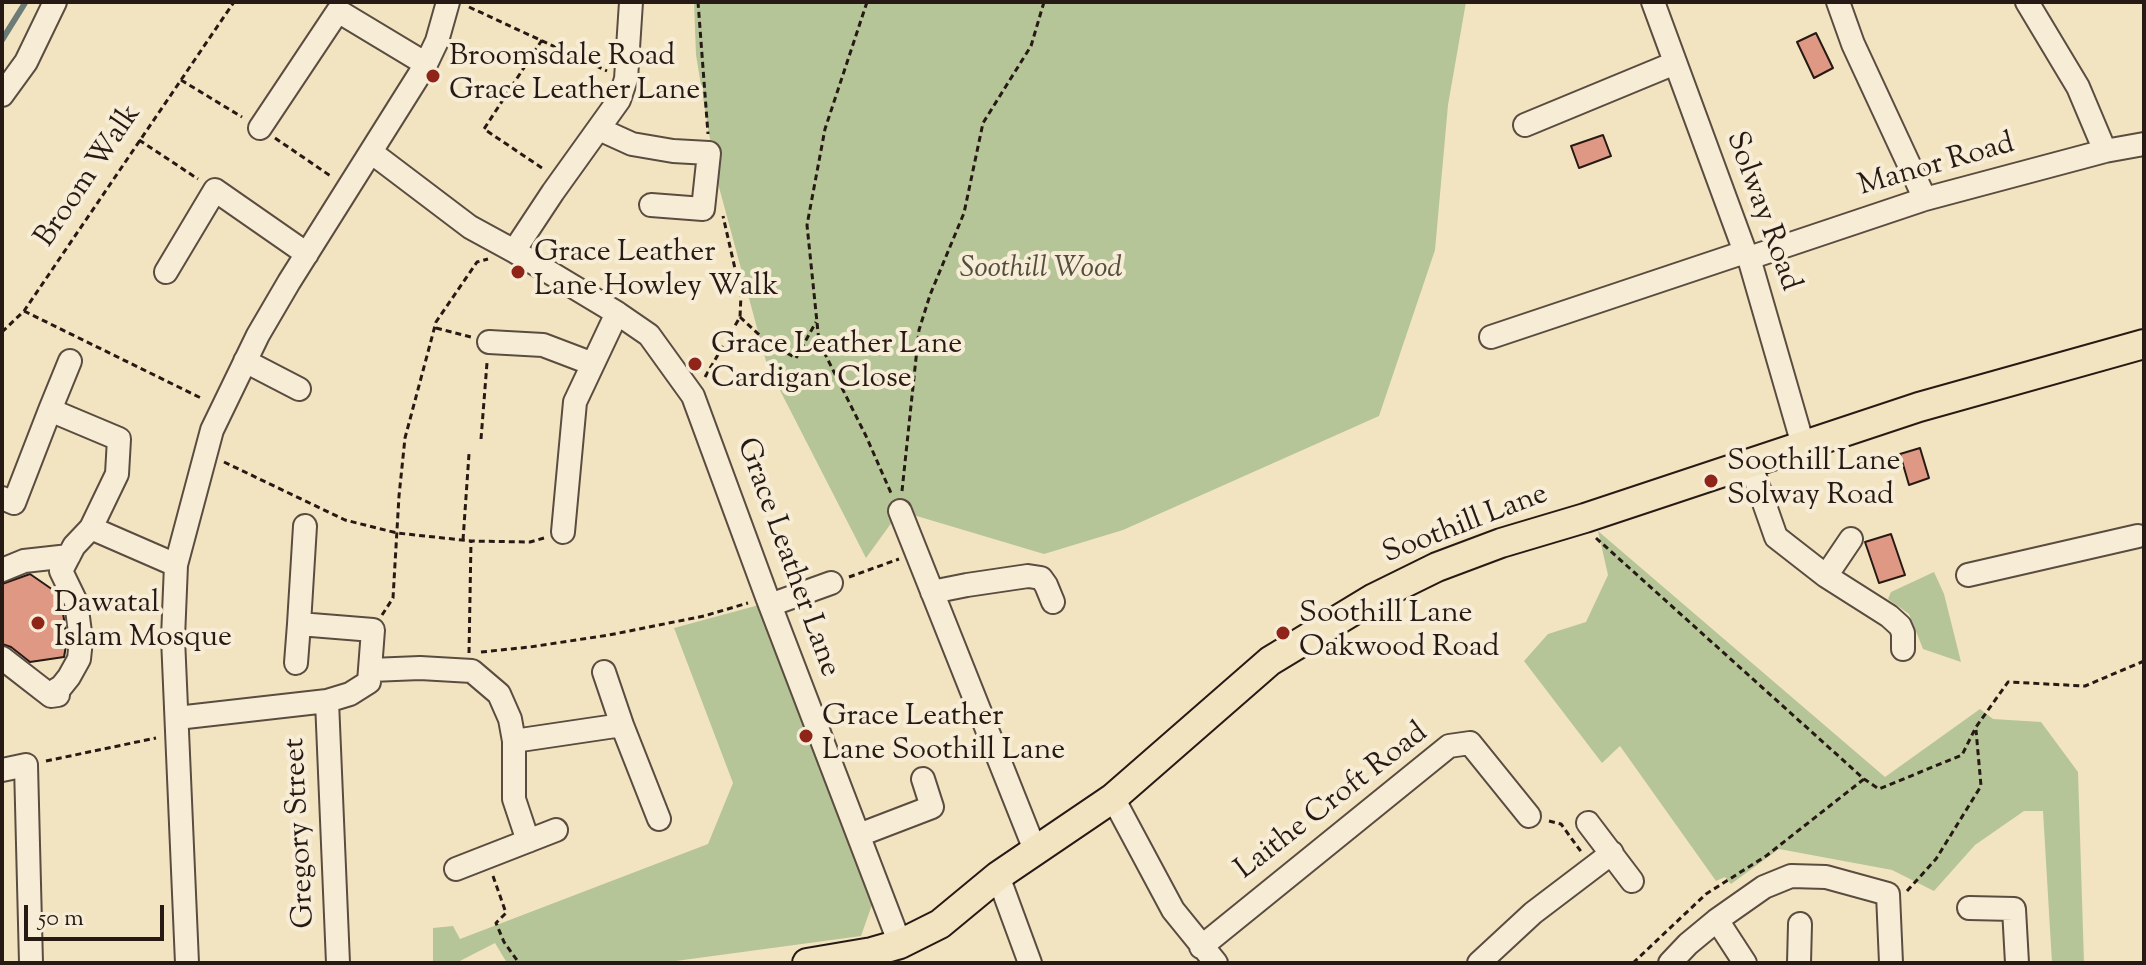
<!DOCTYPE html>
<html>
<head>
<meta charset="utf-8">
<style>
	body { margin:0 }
	#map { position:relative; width:2146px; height:965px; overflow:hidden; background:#f3e4c1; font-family:"Sorts Mill Goudy",serif }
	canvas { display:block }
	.frame { position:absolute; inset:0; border:4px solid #271a15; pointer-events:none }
	.scale { position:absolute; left:24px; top:905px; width:140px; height:36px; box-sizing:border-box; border:4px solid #271a15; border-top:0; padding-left:10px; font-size:24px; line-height:28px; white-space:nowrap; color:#271a15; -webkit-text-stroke:6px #f7edd7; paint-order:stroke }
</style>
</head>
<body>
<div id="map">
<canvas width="2146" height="965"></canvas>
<div class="frame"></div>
<div class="scale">50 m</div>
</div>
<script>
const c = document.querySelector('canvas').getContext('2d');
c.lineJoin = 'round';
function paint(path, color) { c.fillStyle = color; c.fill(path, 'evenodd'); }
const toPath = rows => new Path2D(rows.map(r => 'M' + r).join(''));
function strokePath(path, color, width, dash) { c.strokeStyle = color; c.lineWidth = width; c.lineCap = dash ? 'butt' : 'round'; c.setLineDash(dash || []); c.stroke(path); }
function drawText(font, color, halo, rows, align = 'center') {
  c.font = font + ' "Sorts Mill Goudy",serif'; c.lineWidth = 8; c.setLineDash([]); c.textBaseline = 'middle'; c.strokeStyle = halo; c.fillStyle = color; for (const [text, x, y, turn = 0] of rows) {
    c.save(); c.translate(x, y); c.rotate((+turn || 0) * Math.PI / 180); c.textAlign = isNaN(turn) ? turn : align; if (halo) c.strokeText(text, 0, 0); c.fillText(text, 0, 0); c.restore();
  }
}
paint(toPath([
	[694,2,1466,2,1448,105,1435,250,1379,416,1123,530,1044,554,900,511,866,558,767,365,716,176,696,55],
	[1598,531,1885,777,1980,709,1993,719,2041,722,2078,772,2084,963,2052,963,2043,811,2024,811,1975,845,1934,891,1892,870,1779,849,1731,884,1725,877,1716,881,1620,746,1602,763,1524,661,1548,634,1586,622,1608,575],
	[1934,572,1944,594,1961,662,1923,649,1909,614,1888,599,1891,592],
	[759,605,873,902,861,936,661,963,507,963,495,943,456,963,433,963,433,928,453,926,460,939,708,844,733,783,674,628]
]), '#b5c597');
strokePath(toPath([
	[2,40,25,3]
]), '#6d7c76', 6);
const building = toPath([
	[1816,33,1833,68,1814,78,1797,42,1816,33],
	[1603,135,1611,156,1579,168,1571,146,1603,135],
	[1920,448,1929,478,1909,485,1900,454,1920,448],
	[1891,534,1905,575,1879,583,1865,542,1891,534],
	[30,574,56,592,62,606,67,640,64,657,30,662,11,647,2,644,2,584,30,574]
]);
paint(building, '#df9883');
strokePath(building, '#271a15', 2);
const minor = toPath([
	[1653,2,1745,252,1749,258,1803,445],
	[1838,2,1853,44,1925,199],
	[2027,2,2078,87,2105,151],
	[2,95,26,62,55,2],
	[1525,125,1675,63],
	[260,128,338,11,426,64],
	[599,129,632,144,673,151,709,153,703,209,651,205],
	[371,152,470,227,514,251,617,313,649,335,693,396,767,597,900,944],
	[514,251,553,192,619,100,626,79,631,2],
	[1749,258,1925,199,2105,151,2144,144],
	[166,272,215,190,307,254],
	[1491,337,1745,252],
	[489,342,543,345,593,364],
	[245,361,299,389],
	[50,410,70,361],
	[1750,463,1776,537,1826,576,1889,616,1900,626,1903,633,1903,649],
	[2,498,14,503,50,410,119,439,117,474,91,528,176,565],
	[900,511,1035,850],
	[563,532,575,402,617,313],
	[2,570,24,561,69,556],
	[1968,575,2138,536],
	[1826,576,1851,539],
	[932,592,967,585,1028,576,1041,578,1046,585,1053,602],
	[770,605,831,583],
	[2,658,51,696,58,695,56,690,61,687,69,677,79,659,81,640,76,602,61,571,74,546,91,528],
	[296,663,299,624],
	[371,670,420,668,472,671,499,694,510,719,514,741,514,799,528,841],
	[604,672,622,725],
	[327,701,338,963],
	[177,718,327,701,350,694,369,682,373,630,299,624,305,526],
	[514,741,622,725,659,819],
	[2,770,26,765,31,963],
	[1113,798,1173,910,1216,963],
	[1588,823,1632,881],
	[859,835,932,807,923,779],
	[456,869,556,830],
	[998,876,1030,963],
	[1969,908,2014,909,2017,963],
	[1717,920,1745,963],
	[1201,947,1449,746,1470,743,1529,816],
	[187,963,173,638,176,565,212,430,258,335,289,282,426,64,437,41,448,2],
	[1479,963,1533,913,1612,853],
	[1670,963,1688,944,1717,920,1764,887,1791,876,1826,877,1888,894,1891,963],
	[1799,963,1800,924]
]);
const major = toPath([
	[807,963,872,952,900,944,940,924,998,876,1113,798,1270,661,1374,598,1437,567,1501,543,1585,518,1919,407,2144,344]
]);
strokePath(minor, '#5a4c40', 26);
strokePath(major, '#271a15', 32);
strokePath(toPath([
	[698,2,708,134],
	[867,2,825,129,807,225,819,342,866,436,891,493],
	[469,7,607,71],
	[542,40,484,129,545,170],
	[181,80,242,117],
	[275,138,332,177],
	[139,140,198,179],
	[24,311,203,399],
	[740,317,768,343,796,358,816,322],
	[436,328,471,337],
	[2,332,24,311,234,2],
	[705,377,740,317,741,295,723,216],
	[481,439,487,363],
	[224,462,345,520,397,533,471,541,530,542,544,538],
	[902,491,919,330,930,295,964,213,983,123,1031,46,1044,2],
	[1596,538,1864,779,1879,789,1962,755,1976,727,2008,682,2085,686,2144,661],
	[463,540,469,454],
	[849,577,899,559],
	[382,615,393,598,399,496,405,438,436,322,477,262,488,259],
	[481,652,530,647,609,635,704,616,748,603],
	[469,653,471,541],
	[46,761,156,738],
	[1549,821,1561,824,1582,853],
	[493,876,506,913,496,923,504,942,519,963],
	[1907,891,1936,859,1981,786,1976,730],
	[1633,963,1706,894,1766,856,1864,779]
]), '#271a15', 3, [6, 4]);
strokePath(minor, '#f7edd7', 22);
strokePath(major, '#f3e4c1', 28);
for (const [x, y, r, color] of [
	[433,76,8,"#8f2418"],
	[518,272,8,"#8f2418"],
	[695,364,8,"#8f2418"],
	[1711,481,8,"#8f2418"],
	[38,623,8,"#8f2418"],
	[1283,633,8,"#8f2418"],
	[806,736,8,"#8f2418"]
]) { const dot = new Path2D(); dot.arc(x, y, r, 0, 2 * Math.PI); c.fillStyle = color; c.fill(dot); strokePath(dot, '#f7edd7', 3); }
drawText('30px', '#271a15', '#f7edd7', [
	["Broomsdale Road",449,59],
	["Grace Leather Lane",449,93],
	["Grace Leather",534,255],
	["Lane Howley Walk",534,289],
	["Grace Leather Lane",711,347],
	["Cardigan Close",711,381],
	["Soothill Lane",1727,464],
	["Solway Road",1727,498],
	["Dawatal",54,606],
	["Islam Mosque",54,640],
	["Soothill Lane",1299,616],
	["Oakwood Road",1299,650],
	["Grace Leather",822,719],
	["Lane Soothill Lane",822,753]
], 'left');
drawText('30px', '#271a15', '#f7edd7', [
	["Manor Road",1937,167,-16],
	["Broom Walk",90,177,-56],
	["Solway Road",1761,212,70],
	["Soothill Lane",1466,526,-21],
	["Grace Leather Lane",786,558,70],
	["Laithe Croft Road",1333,803,-38],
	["Gregory Street",302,833,-93]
]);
drawText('italic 30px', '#524d3c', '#f7edd7', [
	["Soothill Wood",1041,271]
]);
</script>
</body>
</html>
